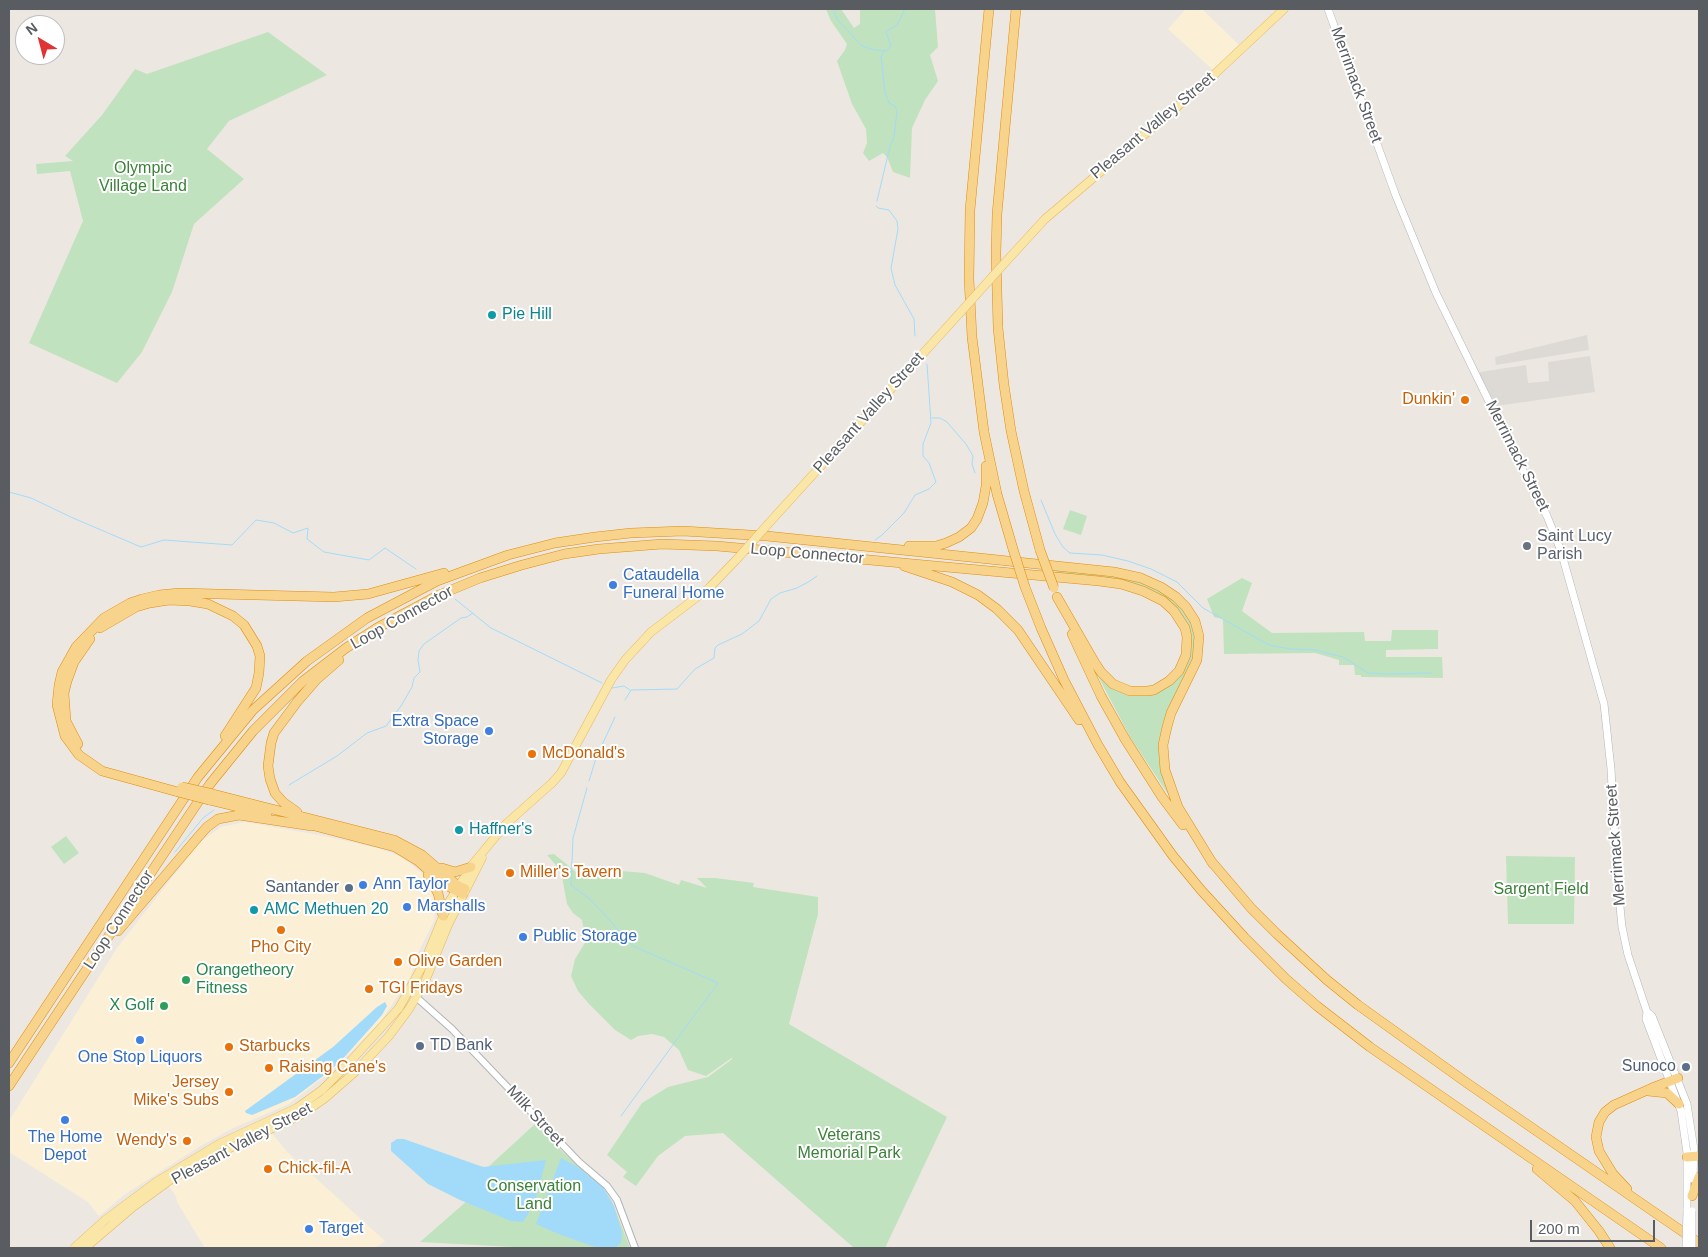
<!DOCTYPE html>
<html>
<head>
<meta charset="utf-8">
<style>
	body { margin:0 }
	#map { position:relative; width:1708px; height:1257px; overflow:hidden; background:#ece8e1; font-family:Helvetica,sans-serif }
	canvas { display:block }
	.frame { position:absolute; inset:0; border:10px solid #595d61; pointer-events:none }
	.north { position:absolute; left:15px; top:15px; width:50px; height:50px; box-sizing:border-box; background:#fff; border:1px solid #bdbec0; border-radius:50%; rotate:323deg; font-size:14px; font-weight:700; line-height:20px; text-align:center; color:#595d61 }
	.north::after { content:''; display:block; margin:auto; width:18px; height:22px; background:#df3334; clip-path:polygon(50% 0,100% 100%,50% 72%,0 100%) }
	.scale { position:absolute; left:1530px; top:1220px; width:125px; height:22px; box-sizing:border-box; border:2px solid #595d61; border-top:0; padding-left:6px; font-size:15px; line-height:18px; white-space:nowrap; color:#595d61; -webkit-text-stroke:4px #fff; paint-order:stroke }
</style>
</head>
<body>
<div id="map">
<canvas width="1708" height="1257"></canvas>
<div class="frame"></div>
<div class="north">N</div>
<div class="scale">200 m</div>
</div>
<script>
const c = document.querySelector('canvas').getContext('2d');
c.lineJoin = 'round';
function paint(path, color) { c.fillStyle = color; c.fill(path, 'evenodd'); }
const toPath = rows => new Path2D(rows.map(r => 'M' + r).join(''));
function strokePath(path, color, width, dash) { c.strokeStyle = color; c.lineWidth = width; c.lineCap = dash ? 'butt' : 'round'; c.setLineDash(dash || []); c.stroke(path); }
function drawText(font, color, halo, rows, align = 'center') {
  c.font = font + ' Helvetica,sans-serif'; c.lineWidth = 4; c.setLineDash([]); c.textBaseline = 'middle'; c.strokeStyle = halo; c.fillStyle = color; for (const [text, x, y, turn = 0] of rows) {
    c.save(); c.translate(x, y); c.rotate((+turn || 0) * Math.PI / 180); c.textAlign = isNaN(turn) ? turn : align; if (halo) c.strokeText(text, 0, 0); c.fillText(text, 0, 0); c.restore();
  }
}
paint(toPath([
	[1186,9,1202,9,1240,46,1213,70,1168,29],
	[245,822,324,836,377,848,402,857,425,876,436,902,434,921,418,953,410,978,381,1021,334,1069,289,1104,231,1129,197,1148,124,1195,99,1216,88,1202,9,1152,9,1121,117,948,200,842,221,827],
	[270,1131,288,1153,385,1241,375,1248,205,1248,177,1202,176,1196,168,1185,182,1175]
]), '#fbf0d6');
paint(toPath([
	[1587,335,1589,350,1496,365,1495,357],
	[1590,356,1595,392,1496,406,1479,374,1480,372,1526,365,1528,383,1549,381,1548,362]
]), '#dddad5');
paint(toPath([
	[826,9,841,9,854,28,860,24,860,9,935,9,938,47,930,55,938,81,925,100,912,128,910,178,893,172,887,157,883,153,869,161,863,153,867,143,866,129,852,104,837,61,845,50,847,44,831,21],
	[268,32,327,75,229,121,207,149,244,179,194,224,172,292,142,352,117,383,29,343,83,221,70,171,37,174,36,164,73,161,65,156,102,115,135,69,147,74],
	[1070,510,1087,516,1081,535,1063,529],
	[1053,567,1125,575,1165,591,1189,616,1196,642,1194,657,1169,712,1164,779,1170,797,1130,737,1089,659,1102,678,1143,693,1177,675,1188,633,1151,591,1056,574],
	[1242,578,1252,583,1242,611,1272,633,1364,632,1365,641,1391,641,1392,630,1438,630,1438,649,1386,650,1386,657,1442,657,1443,678,1361,677,1361,675,1355,675,1354,665,1339,665,1339,660,1315,653,1224,654,1223,619,1214,617,1207,599],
	[66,836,79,853,64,864,51,847],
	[554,854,576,872,593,868,605,875,621,871,645,873,679,885,681,880,707,888,697,878,715,878,754,883,753,887,818,897,818,914,789,1024,947,1117,885,1248,854,1248,723,1133,685,1136,658,1156,636,1186,623,1177,627,1172,607,1155,642,1103,668,1087,708,1077,731,1060,733,1057,706,1076,688,1070,679,1050,664,1037,652,1034,638,1036,631,1040,615,1030,589,1004,578,991,571,976,575,959,586,941,582,920,573,913,567,904,561,871,547,855],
	[1506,856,1575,857,1574,924,1508,924],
	[535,1124,565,1154,603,1188,612,1201,630,1248,532,1248,420,1242,468,1200,472,1164,487,1168]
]), '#c1e2be');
paint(toPath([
	[385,1002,387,1006,382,1015,340,1062,323,1076,295,1097,252,1115,246,1113,245,1111,333,1047,377,1007],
	[397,1139,404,1139,483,1167,546,1160,534,1205,523,1222,511,1221,460,1200,428,1184,391,1151,391,1143],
	[561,1158,578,1167,603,1187,614,1206,622,1233,621,1243,615,1248,601,1248,589,1245,556,1233,536,1224]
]), '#a2dbfa');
strokePath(toPath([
	[833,9,837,19,862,46,874,50,886,51,891,46,886,32,897,25,905,9],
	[877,201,890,146,894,137,897,111,895,106,889,103,885,92,881,57,884,51],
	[876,206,878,208,889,210,897,221,898,229,891,268,895,285,914,319,915,336],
	[932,418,940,418,947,422,966,444,973,456,972,464,975,473],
	[9,492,31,498,73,518,141,547,164,540,232,545,256,520,274,523,293,533,308,528,307,539,324,552,369,560,385,548,416,569],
	[1041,500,1055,534,1063,547,1070,553,1102,555,1128,561,1151,569,1177,582,1203,608,1269,645,1290,649,1315,650,1343,657,1368,673,1387,674,1431,673],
	[875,540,882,535,904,513,915,495,929,489,936,482,929,463,923,456,923,444,931,423,927,364],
	[455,599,491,628,602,683],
	[612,688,624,686,630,690],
	[625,700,631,690,677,689,695,669,714,658,715,648,718,645,742,634,759,621,771,599,780,593,797,588,810,581,817,576],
	[589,781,596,758,615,717],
	[289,785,337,756,367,733,386,726,401,706,412,687,414,678,420,672,418,660,419,651,424,644,461,618,467,617,473,613],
	[587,788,573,838,571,885,591,900,633,946,718,983,621,1116],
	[175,852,203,818,214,810]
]), '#a2dbfa', 1);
const tertiary = toPath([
	[410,990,416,997,452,1029,579,1162,607,1186,617,1200,635,1248]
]);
const secondary = toPath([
	[1328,9,1396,196,1436,293,1520,465,1547,516,1561,551,1604,704,1611,769,1617,876,1622,927,1628,955,1647,1012,1646,1019,1681,1111,1687,1153,1687,1210],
	[1647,1012,1652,1016,1687,1104,1694,1149,1693,1179]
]);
const primary = toPath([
	[1011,256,1045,219,1204,84,1284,9],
	[769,523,958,315],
	[74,1248,105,1220,156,1182,219,1144,297,1108,322,1090,348,1064,399,1008,424,963,449,902,472,865,506,824,552,783,561,773,611,680,625,660,651,632,709,588,737,559],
	[85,1248,133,1207,173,1178,224,1151,299,1116,324,1099,355,1072,389,1036,409,1009,424,984,448,925,482,858]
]);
const motorway = toPath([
	[989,9,970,210,969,279,972,337,984,432,997,494,1013,549],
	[1016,9,997,214,996,254,998,328,1004,385,1011,431,1024,491,1040,550],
	[909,546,936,546,946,543,959,537,971,528,977,519,983,503,986,486,986,466],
	[904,566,952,582,978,595,997,609,1018,630,1079,720],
	[1025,587,1041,628,1064,680,1098,745,1120,782,1173,856,1201,890,1245,938,1286,979,1317,1006,1370,1047,1661,1248],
	[100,628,136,607,150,603,169,600,190,601,208,604,233,616,244,625,257,646,260,656,259,673,256,688,225,736],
	[1072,634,1101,696,1125,739,1162,797,1183,825],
	[78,744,66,721,64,693,67,681,74,662,90,639],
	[178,792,102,771,79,755,65,736,57,705,59,685,62,672,76,647,104,618,130,603,142,599,159,595,179,593,218,594,334,597,368,594,444,573],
	[213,794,394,840,422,855,458,886,465,889],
	[209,800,267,814],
	[297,812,283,802,275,793,270,779,268,766,271,743,274,733,297,702,317,679,339,660],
	[307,824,395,847,418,861,444,884,463,894],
	[1211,861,1251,908,1277,934,1327,980,1358,1005,1467,1083,1699,1243],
	[442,868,455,872,471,867],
	[428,875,438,893,443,916],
	[118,931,199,836,207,827,218,819,239,815,312,826],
	[9,1063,198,777,253,710,307,661,367,618,437,581,508,555,555,543,595,537,631,533,683,531,767,536,1114,572,1141,578,1161,587,1176,597,1186,607,1195,621,1199,636,1197,660,1171,713,1167,727,1163,745,1165,770,1178,807,1213,864],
	[9,1086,210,784,253,731,303,681,346,648,377,628,439,595,480,578,522,565,564,554,599,549,662,544,717,546,1099,581,1121,584,1143,591,1163,601,1174,611,1185,628,1187,637,1186,655,1179,671,1169,681,1154,690,1147,691,1130,691,1113,684,1101,672,1095,663,1057,597],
	[1648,1091,1667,1093,1679,1104],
	[1687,1157,1699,1156],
	[1537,1169,1575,1201,1599,1231,1610,1248],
	[1627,1189,1613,1174,1599,1151,1596,1137,1599,1122,1605,1112,1614,1105,1652,1088,1678,1078],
	[1692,1196,1699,1177]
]);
strokePath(tertiary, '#b1b4b8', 8);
strokePath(secondary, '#b2b6bb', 8);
strokePath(primary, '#e9b65c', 9);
strokePath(motorway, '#e08c0c', 10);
strokePath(tertiary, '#fff', 6);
strokePath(secondary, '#fff', 7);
strokePath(primary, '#fae6a7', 8);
strokePath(motorway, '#f7d38c', 9);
const secondaryBridge = toPath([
	[1686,1248,1687,1210],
	[1692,1248,1692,1211]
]);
const primaryBridge = toPath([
	[958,315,1011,256],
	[737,559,769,523]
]);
const motorwayBridge = toPath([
	[1013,549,1025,587],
	[1040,550,1054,588],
	[182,787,213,794],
	[178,792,209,800]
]);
strokePath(secondaryBridge, '#b2b6bb', 8, []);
strokePath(primaryBridge, '#e9b65c', 9, []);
strokePath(motorwayBridge, '#e08c0c', 10, []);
strokePath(secondaryBridge, '#fff', 7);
strokePath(primaryBridge, '#fae6a7', 8);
strokePath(motorwayBridge, '#f7d38c', 9);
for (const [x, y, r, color] of [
	[492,315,5,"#0f9aa8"],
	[1465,400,5,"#e8710a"],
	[1527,546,5,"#6b7280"],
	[613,585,5,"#3f7fe0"],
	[489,731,5,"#3f7fe0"],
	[532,754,5,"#e8710a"],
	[459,830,5,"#0f9aa8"],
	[510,873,5,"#e8710a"],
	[363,885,5,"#3f7fe0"],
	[349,888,5,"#5c6f8a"],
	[407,907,5,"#3f7fe0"],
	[254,910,5,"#0f9aa8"],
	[281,930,5,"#e8710a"],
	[523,937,5,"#3f7fe0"],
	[398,962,5,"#e8710a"],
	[186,980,5,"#2e9e5b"],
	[369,989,5,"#e8710a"],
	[164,1006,5,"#2e9e5b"],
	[140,1040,5,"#3f7fe0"],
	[420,1046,5,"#5c6f8a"],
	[229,1047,5,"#e8710a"],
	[1686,1067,5,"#5c6f8a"],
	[269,1068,5,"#e8710a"],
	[229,1092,5,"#e8710a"],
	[65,1120,5,"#3f7fe0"],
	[187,1141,5,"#e8710a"],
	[268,1169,5,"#e8710a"],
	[309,1229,5,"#3f7fe0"]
]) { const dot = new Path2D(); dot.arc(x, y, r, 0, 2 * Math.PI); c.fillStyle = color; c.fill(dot); strokePath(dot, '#fff', 2); }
drawText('16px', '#595d61', '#fff', [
	["Merrimack Street",1356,85,70],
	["Pleasant Valley Street",1153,126,-40],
	["Pleasant Valley Street",869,413,-48],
	["Merrimack Street",1517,456,63],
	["Loop Connector",807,554,5],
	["Loop Connector",402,618,-29],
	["Merrimack Street",1616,845,-94],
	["Loop Connector",119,920,-57],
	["Milk Street",535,1116,47],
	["Pleasant Valley Street",242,1144,-28]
]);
drawText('16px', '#3b8138', '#fff', [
	["Olympic",143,169],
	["Village Land",143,187],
	["Sargent Field",1541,890],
	["Veterans",849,1136],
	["Memorial Park",849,1154],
	["Conservation",534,1187],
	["Land",534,1205]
]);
drawText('16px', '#0d838f', '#fff', [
	["Pie Hill",502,315],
	["Haffner's",469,830],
	["AMC Methuen 20",264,910]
], 'left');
drawText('16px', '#c56008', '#fff', [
	["Dunkin'",1455,400,"right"],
	["McDonald's",542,754],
	["Miller's Tavern",520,873],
	["Pho City",281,948,"center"],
	["Olive Garden",408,962],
	["TGI Fridays",379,989],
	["Starbucks",239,1047],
	["Raising Cane's",279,1068],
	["Jersey",219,1083,"right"],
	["Mike's Subs",219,1101,"right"],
	["Wendy's",177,1141,"right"],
	["Chick-fil-A",278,1169]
], 'left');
drawText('16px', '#5b616d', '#fff', [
	["Saint Lucy",1537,537],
	["Parish",1537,555]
], 'left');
drawText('16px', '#366cbe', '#fff', [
	["Cataudella",623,576],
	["Funeral Home",623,594],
	["Extra Space",479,722,"right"],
	["Storage",479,740,"right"],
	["Ann Taylor",373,885],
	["Marshalls",417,907],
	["Public Storage",533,937],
	["One Stop Liquors",140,1058,"center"],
	["The Home",65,1138,"center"],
	["Depot",65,1156,"center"],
	["Target",319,1229]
], 'left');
drawText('16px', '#4e5e75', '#fff', [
	["Santander",339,888],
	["TD Bank",430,1046,"left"],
	["Sunoco",1676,1067]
], 'right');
drawText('16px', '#27864d', '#fff', [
	["Orangetheory",196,971],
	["Fitness",196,989],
	["X Golf",154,1006,"right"]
], 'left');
</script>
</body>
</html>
